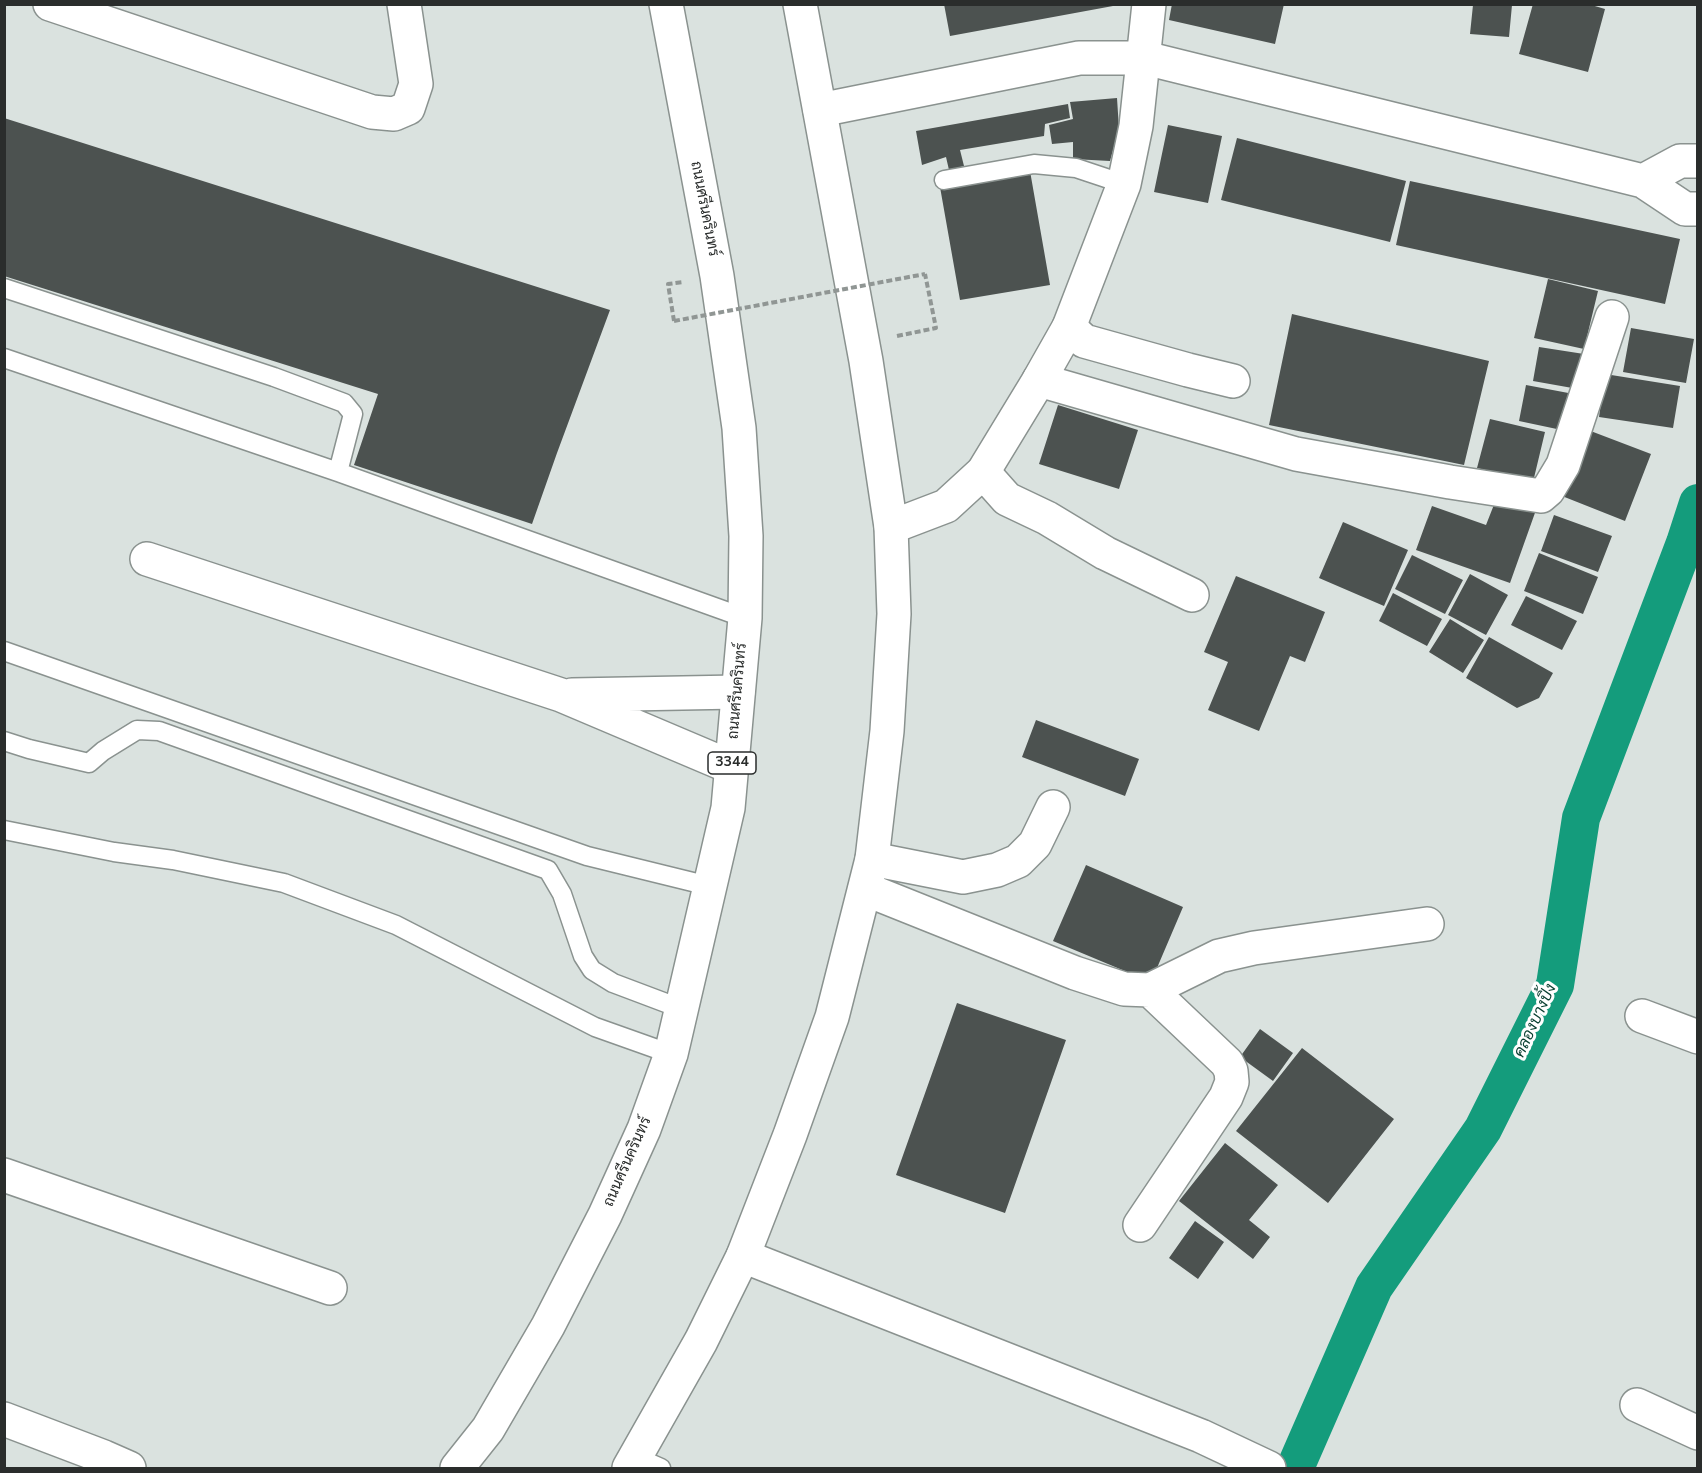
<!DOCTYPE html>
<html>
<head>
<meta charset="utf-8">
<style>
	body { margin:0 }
	#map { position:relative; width:1702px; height:1473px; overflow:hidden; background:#dae2df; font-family:"Nunito Sans",sans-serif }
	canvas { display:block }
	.frame { position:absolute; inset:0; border:6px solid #2a2d2c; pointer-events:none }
</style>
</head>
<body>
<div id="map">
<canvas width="1702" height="1473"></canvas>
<div class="frame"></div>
</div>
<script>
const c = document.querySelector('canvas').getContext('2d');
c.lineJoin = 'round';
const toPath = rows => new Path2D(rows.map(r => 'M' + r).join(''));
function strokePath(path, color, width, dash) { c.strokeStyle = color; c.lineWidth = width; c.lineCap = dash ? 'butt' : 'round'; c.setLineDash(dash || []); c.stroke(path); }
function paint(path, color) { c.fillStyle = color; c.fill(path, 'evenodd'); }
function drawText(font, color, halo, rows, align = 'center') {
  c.font = font + ' "Nunito Sans",Sarabun,sans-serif'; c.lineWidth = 6; c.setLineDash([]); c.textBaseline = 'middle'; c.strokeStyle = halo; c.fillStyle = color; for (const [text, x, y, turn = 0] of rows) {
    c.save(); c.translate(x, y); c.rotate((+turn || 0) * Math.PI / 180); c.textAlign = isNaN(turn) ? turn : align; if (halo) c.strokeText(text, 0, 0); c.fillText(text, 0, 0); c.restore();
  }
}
strokePath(toPath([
	[1295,1468,1374,1287,1483,1129,1555,985,1581,818,1685,543,1698,503]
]), '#149c7c', 38);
paint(toPath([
	[944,4,1113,4,1113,6,950,36],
	[1172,4,1284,4,1275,44,1169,20],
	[1533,4,1588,4,1605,9,1588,72,1519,54],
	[1473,5,1512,5,1509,37,1470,34],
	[1117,98,1119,129,1110,161,1073,159,1073,142,1052,144,1049,125,1073,119,1070,102],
	[1068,104,1070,118,1045,124,1044,136,960,150,964,166,949,170,946,157,922,165,916,131],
	[4,118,610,310,557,453,532,524,354,465,378,394,4,276],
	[1168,125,1222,136,1208,203,1154,192],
	[1237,138,1406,181,1390,242,1221,200],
	[1030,171,1050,285,960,300,940,187],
	[1410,181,1680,239,1665,304,1396,245],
	[1548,279,1598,291,1584,349,1534,338],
	[1292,314,1489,361,1464,465,1269,425],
	[1631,328,1694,339,1686,383,1623,372],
	[1539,347,1584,354,1578,389,1533,381],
	[1605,374,1680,386,1673,428,1599,417],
	[1526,385,1579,395,1571,432,1519,421],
	[1058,405,1138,430,1119,489,1039,464],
	[1490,419,1545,432,1533,482,1477,468],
	[1588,430,1651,454,1625,521,1562,496],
	[1497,497,1536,510,1510,583,1416,550,1432,506,1486,525],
	[1554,515,1612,536,1598,572,1541,551],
	[1343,522,1408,550,1384,606,1319,578],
	[1539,553,1598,577,1583,614,1524,591],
	[1412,555,1463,580,1445,614,1395,589],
	[1470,574,1508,595,1486,635,1448,615],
	[1236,576,1325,612,1305,662,1290,656,1259,731,1208,710,1228,662,1204,652],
	[1393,593,1442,619,1427,646,1379,621],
	[1526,596,1577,621,1562,650,1511,625],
	[1450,619,1484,640,1463,673,1429,652],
	[1489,637,1553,673,1539,698,1517,708,1466,678],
	[1036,720,1139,759,1125,796,1022,757],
	[1086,865,1183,907,1151,982,1053,941],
	[957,1003,1066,1040,1005,1213,896,1175],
	[1260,1029,1293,1053,1273,1081,1240,1057],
	[1302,1048,1394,1119,1328,1203,1236,1131],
	[1225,1143,1278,1185,1249,1220,1270,1237,1253,1259,1179,1201],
	[1195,1221,1224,1242,1198,1279,1169,1258]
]), '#4c5250');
const lane = toPath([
	[944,180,1034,164,1076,168,1124,184],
	[4,288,274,377,344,403,353,414,338,472],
	[4,358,338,472,745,618],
	[4,651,587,856,709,886],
	[4,741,29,749,89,763,103,751,137,730,159,731,548,870,562,894,583,956,592,970,613,983,682,1009],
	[4,830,114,852,173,860,284,883,396,925,595,1027,671,1054],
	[636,1457,661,1468]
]);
const street = toPath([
	[50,4,372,112,394,114,408,108,416,84,404,4],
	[820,110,1079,58,1145,58,1643,181,1685,209,1698,209],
	[1643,181,1680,161,1698,161],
	[1069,327,1084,341,1188,370,1233,381],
	[1039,380,1296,454,1450,482,1541,496,1548,490,1563,465,1612,317],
	[983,472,1007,499,1047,518,1105,553,1192,595],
	[147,559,561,695,731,767],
	[572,695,738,692],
	[872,859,963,877,997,870,1018,861,1035,844,1053,807],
	[865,889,1075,973,1124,989,1150,990,1219,956,1254,948,1427,924],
	[1642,1016,1698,1037],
	[4,1175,330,1288],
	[1140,1225,1226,1097,1232,1082,1231,1071,1227,1063,1150,990],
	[743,1256,1201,1436,1269,1468],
	[1637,1405,1698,1433],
	[4,1419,104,1457,129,1468]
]);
const secondary = toPath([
	[891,527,946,506,983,472,1039,380,1069,327,1124,184,1136,126,1149,4]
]);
const primary = toPath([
	[457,1468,488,1429,548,1326,605,1215,644,1129,671,1054,728,808,745,618,746,536,739,428,717,276,666,4],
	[629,1468,701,1341,743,1256,790,1135,832,1017,872,859,887,731,894,614,891,527,866,361,800,4]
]);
strokePath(lane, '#8a928f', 21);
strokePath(street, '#8a928f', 36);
strokePath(secondary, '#8a928f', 36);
strokePath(primary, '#8a928f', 36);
strokePath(toPath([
	[674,321,668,284,684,282],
	[897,336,936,328,925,274]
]), '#909694', 4, [6, 3]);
strokePath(lane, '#fff', 18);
strokePath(street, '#fff', 33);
strokePath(secondary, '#fff', 33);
strokePath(primary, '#fff', 33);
strokePath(toPath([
	[674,321,925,274]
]), '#909694', 4, [6, 3]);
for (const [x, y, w] of [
	[732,763,48]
]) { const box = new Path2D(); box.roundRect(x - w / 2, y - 11, w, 22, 4.5); c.fillStyle = '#fff'; c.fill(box); strokePath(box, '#2a2d2c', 1.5); }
drawText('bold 14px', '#2a2d2c', null, [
	["3344",732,763]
]);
drawText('15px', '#2a2d2c', '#fff', [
	["ถนนศรีนครินทร์",704,209,79],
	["ถนนศรีนครินทร์",738,691,-85],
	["ถนนศรีนครินทร์",628,1162,-66]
]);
drawText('italic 16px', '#0b4032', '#fff', [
	["คลองบางปิ้ง",1536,1021,-65]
]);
</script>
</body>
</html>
